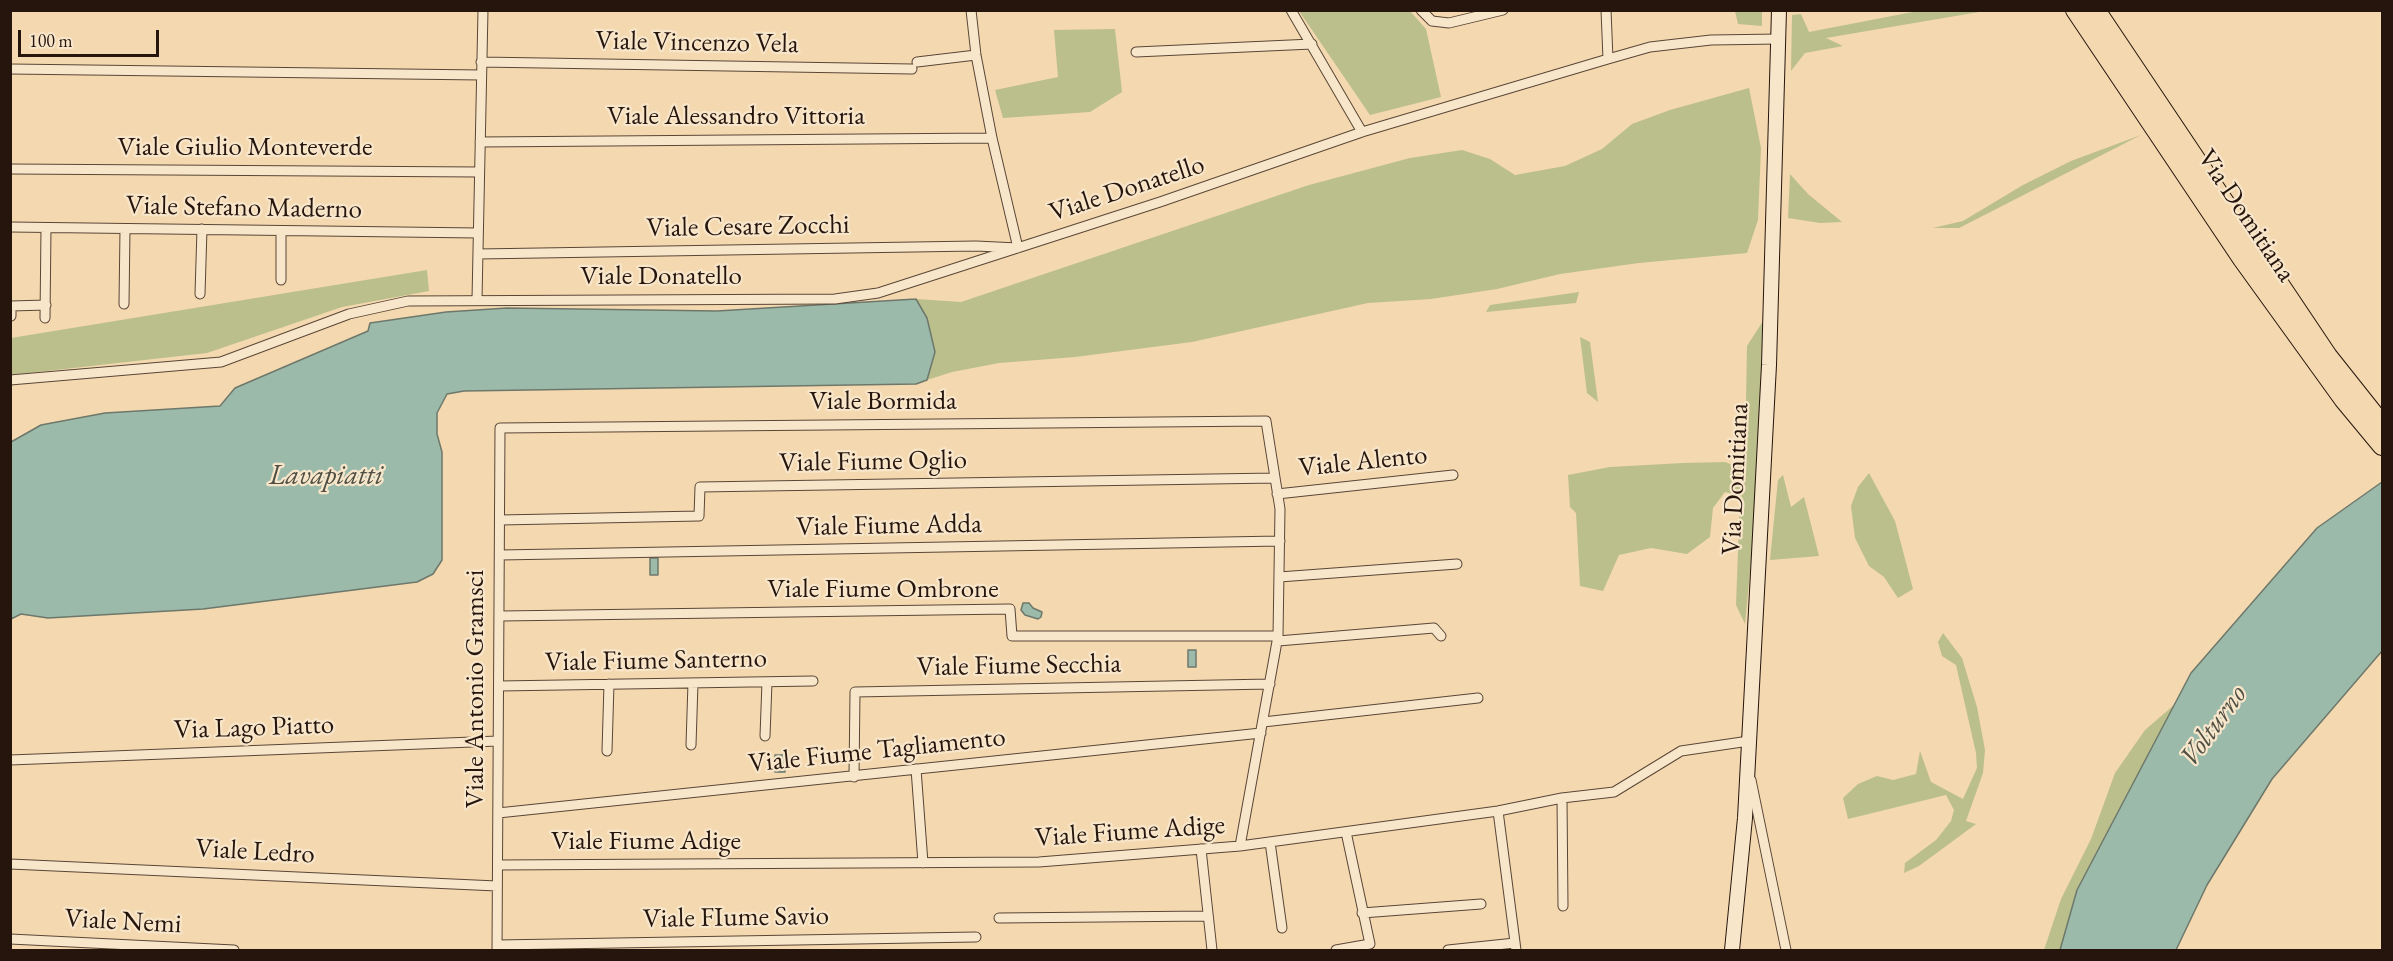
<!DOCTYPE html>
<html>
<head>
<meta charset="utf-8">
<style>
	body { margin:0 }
	#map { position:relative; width:2393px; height:961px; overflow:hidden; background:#f4d8af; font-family:"EB Garamond",serif }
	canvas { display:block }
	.frame { position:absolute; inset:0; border:12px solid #26150d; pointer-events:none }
	.scale { position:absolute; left:18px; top:30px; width:141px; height:27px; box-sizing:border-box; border:3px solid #26150d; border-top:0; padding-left:8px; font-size:18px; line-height:21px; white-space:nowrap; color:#26150d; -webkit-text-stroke:4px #f8e6cb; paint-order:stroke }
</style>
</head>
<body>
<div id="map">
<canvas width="2393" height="961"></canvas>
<div class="frame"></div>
<div class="scale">100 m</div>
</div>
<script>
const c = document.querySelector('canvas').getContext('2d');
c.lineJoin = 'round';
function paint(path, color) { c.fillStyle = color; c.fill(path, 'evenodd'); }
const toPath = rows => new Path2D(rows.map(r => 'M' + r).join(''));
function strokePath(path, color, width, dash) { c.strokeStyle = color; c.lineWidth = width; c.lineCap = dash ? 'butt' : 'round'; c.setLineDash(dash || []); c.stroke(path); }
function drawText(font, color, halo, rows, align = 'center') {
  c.font = font + ' "EB Garamond",serif'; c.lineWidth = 4.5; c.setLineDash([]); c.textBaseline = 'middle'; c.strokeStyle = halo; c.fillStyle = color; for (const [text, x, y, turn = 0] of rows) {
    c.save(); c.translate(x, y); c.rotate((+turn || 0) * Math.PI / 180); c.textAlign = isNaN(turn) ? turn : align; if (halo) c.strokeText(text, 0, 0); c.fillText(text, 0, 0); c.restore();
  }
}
paint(toPath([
	[1923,10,1985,11,1826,38,1843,46,1805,53,1791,71,1792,15,1801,14,1809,32],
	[1299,11,1410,11,1426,29,1441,97,1370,115],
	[1735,11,1762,11,1762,26,1738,24],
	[1115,29,1122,92,1090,112,1003,118,995,90,1058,77,1054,30],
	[1749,88,1761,148,1758,220,1747,253,1639,263,1560,274,1497,289,1431,299,1368,303,1192,342,1075,357,999,363,952,372,927,380,935,352,916,299,961,302,1309,185,1410,158,1462,150,1490,159,1515,175,1565,166,1602,149,1632,124,1670,110],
	[2141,135,1959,228,1933,228,1963,221,2023,185,2071,161],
	[1790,174,1808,194,1842,222,1820,223,1788,218],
	[427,270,429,291,342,307,207,353,11,375,11,338],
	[1579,292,1576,303,1486,312,1490,305],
	[1763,321,1755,520,1745,624,1736,605,1740,496,1725,492,1713,508,1710,537,1687,554,1651,548,1619,555,1603,591,1580,586,1576,513,1570,507,1568,475,1610,467,1683,463,1725,462,1738,467,1745,457,1747,346],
	[1580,337,1590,342,1598,402,1587,393],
	[1869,473,1895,521,1913,589,1898,598,1884,577,1869,566,1855,538,1851,506,1858,487],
	[1783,475,1791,507,1804,497,1819,556,1770,560,1778,480],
	[1943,633,1962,658,1977,707,1985,750,1983,773,1966,821,1976,824,1919,866,1904,873,1905,863,1936,840,1951,821,1954,810,1946,795,1848,819,1843,798,1858,784,1877,776,1893,780,1916,774,1920,751,1931,782,1963,799,1977,768,1976,753,1956,665,1942,656,1938,642],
	[2174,705,2077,890,2060,950,2044,950,2061,899,2091,839,2115,773,2145,730]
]), '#bbbf8b');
const water = toPath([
	[916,299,927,318,935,352,927,380,916,384,464,391,447,394,437,413,437,434,442,452,442,560,433,574,417,582,203,609,48,618,21,614,11,619,11,442,41,425,105,413,220,406,235,388,368,331,370,323,446,312,507,308,717,311,916,299],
	[2382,482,2382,651,2272,779,2207,885,2176,950,2060,950,2077,890,2191,673,2317,528,2382,482],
	[650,558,658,558,658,575,650,575,650,558],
	[1023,603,1029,603,1033,608,1042,612,1041,617,1038,619,1025,615,1021,610,1023,603],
	[1188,650,1196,650,1196,667,1188,667,1188,650],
	[775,755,785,755,785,772,775,772,775,755]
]);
paint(water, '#9cbaaa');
strokePath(water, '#6d786b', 1.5);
const street = toPath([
	[1291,10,1362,132],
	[1421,10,1432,21,1449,23,1503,10],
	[1606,10,1608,59],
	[1136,52,1312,44],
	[481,62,912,69],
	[917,62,976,55],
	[10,69,481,75],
	[480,142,992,138],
	[10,169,479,172],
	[10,227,478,233],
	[478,254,976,246,1018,248,992,138,976,55,971,10],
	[281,280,281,231],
	[200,294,202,229],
	[477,299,483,10],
	[124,304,125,229],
	[11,316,11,306,46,305],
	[45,318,46,228],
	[10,380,221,362,349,314,408,301,835,299,878,293,1160,202,1362,132,1608,59,1650,47,1711,40,1779,39],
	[1277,494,1453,475],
	[500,520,699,516,700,487,1275,478],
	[500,555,1280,541],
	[1279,577,1457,564],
	[501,616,1010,609,1012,636,1278,636],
	[1278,641,1434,628,1441,636],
	[499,686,813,681],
	[1263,722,1478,698],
	[765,736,767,682],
	[691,745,693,683],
	[607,751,609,684],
	[10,760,498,741],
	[916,769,923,863],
	[854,777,855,692,1270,684],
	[1751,780,1786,950],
	[1562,798,1563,906],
	[1498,811,1516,950],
	[498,813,1261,733],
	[1270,842,1282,928],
	[1201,849,1212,950],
	[10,864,497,886],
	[498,865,1039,862,1240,846,1498,811,1562,798,1614,792,1681,751,1749,741],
	[1362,913,1481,904],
	[999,918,1208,916],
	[10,939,234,950],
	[497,945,976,937],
	[497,950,500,428,1266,421,1280,509,1278,636,1240,846],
	[1336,950,1370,944,1346,832],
	[1448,950,1515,943]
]);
const secondary = toPath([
	[1732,950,1745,818,1769,365,1779,10]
]);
const highway = toPath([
	[2075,10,2242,259,2343,399,2382,446],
	[2096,10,2328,356,2382,424]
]);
strokePath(street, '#5a4636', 11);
strokePath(secondary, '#26150d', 16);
strokePath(highway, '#26150d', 20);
strokePath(street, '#f8e6cb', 9);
strokePath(secondary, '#f8e6cb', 14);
strokePath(highway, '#f4d8af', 18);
drawText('27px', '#26150d', '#f8e6cb', [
	["Viale Vincenzo Vela",697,43,1],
	["Viale Alessandro Vittoria",736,117],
	["Viale Giulio Monteverde",245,148],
	["Viale Donatello",1127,189,-18],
	["Viale Stefano Maderno",244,208,1],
	["Via Domitiana",2246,216,56],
	["Viale Cesare Zocchi",748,227,-1],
	["Viale Donatello",661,277],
	["Viale Bormida",883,402],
	["Viale Fiume Oglio",873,462,-1],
	["Viale Alento",1363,462,-6],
	["Via Domitiana",1736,479,-87],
	["Viale Fiume Adda",889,526,-1],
	["Viale Fiume Ombrone",883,590],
	["Viale Fiume Santerno",656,661,-1],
	["Viale Fiume Secchia",1019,666,-1],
	["Viale Antonio Gramsci",476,689,-90],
	["Via Lago Piatto",254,728,-2],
	["Viale Fiume Tagliamento",877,751,-6],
	["Viale Fiume Adige",1130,832,-4],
	["Viale Fiume Adige",646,842],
	["Viale Ledro",255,852,3],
	["Viale FIume Savio",736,918,-1],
	["Viale Nemi",123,922,3]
]);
drawText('italic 28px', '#4f4f44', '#f8e6cb', [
	["Lavapiatti",326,476],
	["Volturno",2214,726,-54]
]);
</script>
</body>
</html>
